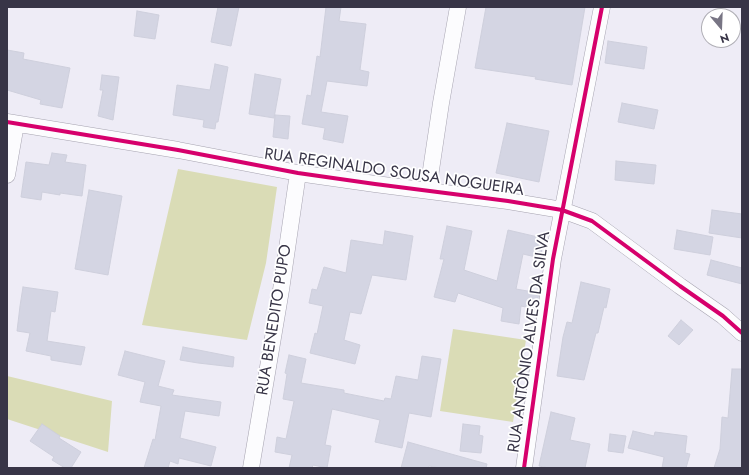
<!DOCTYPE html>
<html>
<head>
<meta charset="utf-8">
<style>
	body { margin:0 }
	#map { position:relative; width:749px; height:475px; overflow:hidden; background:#eeecf6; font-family:Jost,sans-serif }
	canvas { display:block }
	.frame { position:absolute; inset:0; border:8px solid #383547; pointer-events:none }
	.north { position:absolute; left:701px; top:8px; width:40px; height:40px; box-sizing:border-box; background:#fff; border:1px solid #afaeb5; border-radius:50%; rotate:161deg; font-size:11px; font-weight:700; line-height:16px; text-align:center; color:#383547 }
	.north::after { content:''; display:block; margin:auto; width:14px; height:18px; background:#787584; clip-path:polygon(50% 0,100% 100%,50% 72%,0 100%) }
</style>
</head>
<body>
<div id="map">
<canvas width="749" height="475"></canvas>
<div class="frame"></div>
<div class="north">N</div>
</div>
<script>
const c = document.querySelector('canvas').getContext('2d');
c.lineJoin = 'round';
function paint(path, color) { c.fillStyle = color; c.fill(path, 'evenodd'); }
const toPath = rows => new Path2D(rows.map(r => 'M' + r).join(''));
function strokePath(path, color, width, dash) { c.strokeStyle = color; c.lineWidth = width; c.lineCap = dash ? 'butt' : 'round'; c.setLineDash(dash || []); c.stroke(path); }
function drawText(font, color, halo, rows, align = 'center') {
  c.font = font + ' Jost,sans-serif'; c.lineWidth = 3.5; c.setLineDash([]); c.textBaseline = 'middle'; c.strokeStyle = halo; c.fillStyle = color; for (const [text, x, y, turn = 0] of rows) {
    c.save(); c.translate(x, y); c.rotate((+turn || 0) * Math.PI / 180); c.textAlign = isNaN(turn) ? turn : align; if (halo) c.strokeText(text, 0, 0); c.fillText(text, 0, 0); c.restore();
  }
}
paint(toPath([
	[178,169,277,187,266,263,247,340,142,325],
	[453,329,526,340,513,422,440,411],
	[7,376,112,401,108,452,7,419]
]), '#dadcb6');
const building = toPath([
	[218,7,239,7,231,46,211,42,218,7],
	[326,7,341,7,339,21,366,24,360,70,369,72,367,86,327,81,321,112,348,116,343,143,323,139,325,128,302,124,307,95,311,96,317,56,320,57,326,7],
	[486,7,585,7,572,85,535,79,536,77,475,68,486,7],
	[137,11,159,15,155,39,134,36,137,11],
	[608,41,647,47,644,69,605,63,608,41],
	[7,50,24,53,23,59,70,68,62,108,40,104,41,100,7,90,7,50],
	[215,64,228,67,218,122,216,122,215,129,203,127,204,120,173,115,177,85,210,90,215,64],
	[255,74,281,79,274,118,249,114,255,74],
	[102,75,119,77,113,120,98,116,103,90,100,90,102,75],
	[622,103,658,110,654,129,618,122,622,103],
	[275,115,290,116,288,139,273,137,275,115],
	[507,123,549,131,539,182,496,173,507,123],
	[52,153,67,155,65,162,86,165,82,196,60,193,60,195,42,192,41,200,21,197,26,162,49,165,52,153],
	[616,161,656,165,654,184,615,180,616,161],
	[89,190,122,196,108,275,75,269,89,190],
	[712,210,742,214,742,238,709,233,712,210],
	[447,226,472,231,464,270,497,281,508,230,538,237,540,238,539,240,542,241,542,243,543,244,540,258,523,254,516,289,539,293,536,309,521,306,519,324,501,321,503,308,458,293,455,302,434,297,444,259,440,259,447,226],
	[677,230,713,237,710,255,674,249,677,230],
	[385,231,413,236,406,280,372,275,361,314,350,312,344,340,360,345,355,364,310,353,315,333,317,334,323,306,309,303,312,289,317,290,324,267,346,273,351,240,383,245,385,231],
	[711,260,742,268,742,284,707,275,711,260],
	[581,282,610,289,606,308,604,307,598,333,596,333,584,380,557,376,563,337,567,322,572,323,581,282],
	[23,287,58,292,55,312,51,311,47,341,85,347,81,365,51,360,51,356,26,351,30,333,17,331,20,306,23,287],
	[681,320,693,330,679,345,668,336,681,320],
	[183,347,234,357,233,367,198,363,180,360,183,347],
	[125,351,165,361,158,386,174,390,172,395,221,402,219,416,185,411,180,438,216,447,211,466,179,458,178,464,170,461,168,468,144,468,153,439,155,440,161,406,140,402,145,382,118,375,125,351],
	[289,355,306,359,301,383,344,390,344,393,384,401,385,398,391,399,396,376,418,380,422,356,441,359,431,417,409,413,402,448,375,442,380,420,332,409,325,445,331,446,327,468,313,465,312,468,289,468,292,455,275,452,277,437,286,439,294,401,283,399,287,374,285,373,289,355],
	[732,369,742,369,742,468,714,468,720,449,722,417,728,418,732,369],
	[551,412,575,418,570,440,590,444,585,468,549,468,539,466,551,412],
	[42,424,60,436,59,438,81,452,71,468,65,468,52,460,54,457,30,441,42,424],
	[463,424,480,426,479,435,483,436,481,453,460,451,463,424],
	[633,431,654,436,655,432,687,436,685,453,690,454,686,468,662,468,664,457,628,448,633,431],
	[610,434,626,436,623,453,608,451,610,434],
	[408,442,487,464,486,468,440,468,429,466,428,468,401,468,408,442]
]);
paint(building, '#d4d5e3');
strokePath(building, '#cecfdc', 1);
const minor = toPath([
	[7,122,178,150,298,173,375,184,508,201,562,210,592,221,680,286,723,316,742,333],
	[7,175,16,124],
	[428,190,441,103,458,7],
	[251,468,281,290,298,173],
	[524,468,553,259,602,7]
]);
strokePath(minor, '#a6a3b0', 17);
strokePath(minor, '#fcfcfe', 16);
strokePath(toPath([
	[7,122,178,150,298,173,375,184,508,201,562,210,592,221,680,286,723,316,742,333],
	[524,468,553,259,602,7]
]), '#d6006c', 4);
drawText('16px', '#383547', '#fff', [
	["RUA REGINALDO SOUSA NOGUEIRA",394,173,8],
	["RUA BENEDITO PUPO",275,320,-81],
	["RUA ANTÔNIO ALVES DA SILVA",530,342,-82]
]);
</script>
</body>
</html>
